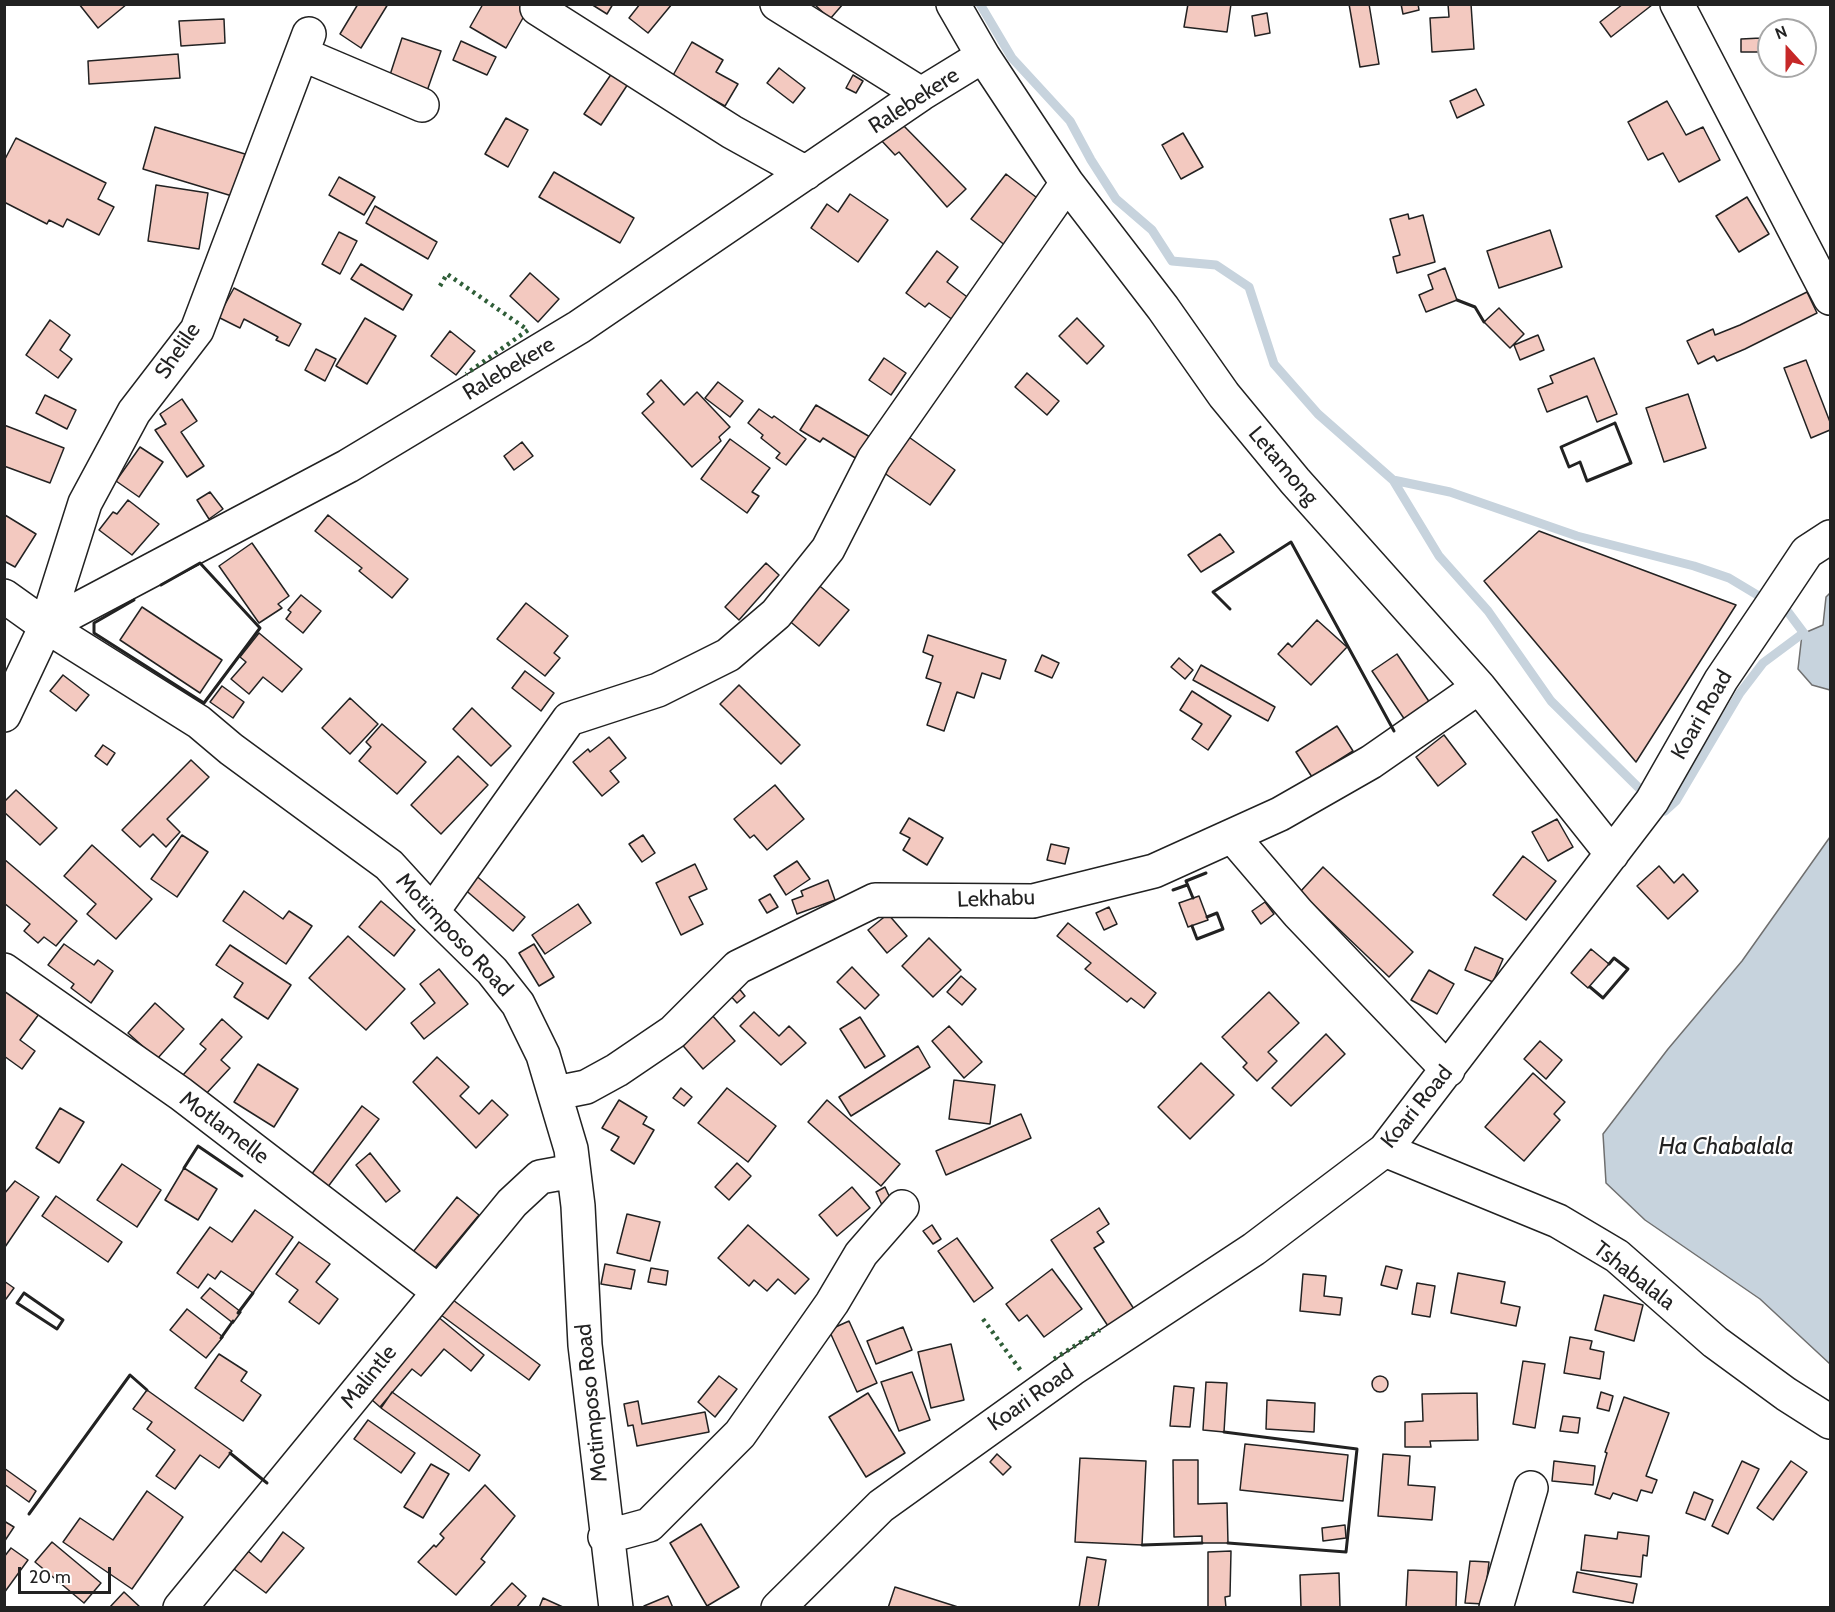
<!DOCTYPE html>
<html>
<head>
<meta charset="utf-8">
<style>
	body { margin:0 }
	#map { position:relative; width:1835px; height:1612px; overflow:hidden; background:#fff; font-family:Cabin,sans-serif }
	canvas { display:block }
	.frame { position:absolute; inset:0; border:6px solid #222; pointer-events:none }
	.north { position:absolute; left:1757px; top:18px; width:60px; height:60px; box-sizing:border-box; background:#fff; border:2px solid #a7a7a7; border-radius:50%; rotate:339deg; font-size:16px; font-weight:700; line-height:24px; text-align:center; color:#222 }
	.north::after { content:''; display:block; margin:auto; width:21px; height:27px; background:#c62828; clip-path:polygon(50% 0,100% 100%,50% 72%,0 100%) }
	.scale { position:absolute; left:18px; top:1567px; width:93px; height:27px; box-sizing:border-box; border:3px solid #222; border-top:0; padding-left:8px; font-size:18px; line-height:21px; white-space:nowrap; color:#222; -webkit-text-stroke:4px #fff; paint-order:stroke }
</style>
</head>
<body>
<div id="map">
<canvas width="1835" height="1612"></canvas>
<div class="frame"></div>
<div class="north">N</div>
<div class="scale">20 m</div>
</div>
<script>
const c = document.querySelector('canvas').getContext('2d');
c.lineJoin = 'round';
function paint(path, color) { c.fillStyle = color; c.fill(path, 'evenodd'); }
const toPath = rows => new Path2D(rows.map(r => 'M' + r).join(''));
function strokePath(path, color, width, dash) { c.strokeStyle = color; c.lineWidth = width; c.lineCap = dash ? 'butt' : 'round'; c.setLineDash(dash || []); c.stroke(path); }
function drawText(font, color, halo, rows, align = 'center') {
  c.font = font + ' Cabin,sans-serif'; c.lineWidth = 4.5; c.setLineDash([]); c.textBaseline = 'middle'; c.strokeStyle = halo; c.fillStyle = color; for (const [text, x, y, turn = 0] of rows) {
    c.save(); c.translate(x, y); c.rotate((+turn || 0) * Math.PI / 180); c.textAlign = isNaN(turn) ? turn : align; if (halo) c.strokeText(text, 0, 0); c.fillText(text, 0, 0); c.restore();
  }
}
const water = toPath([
	[1830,593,1830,690,1812,685,1798,669,1802,634,1823,625,1826,597,1830,593],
	[1830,837,1830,1364,1760,1299,1645,1220,1606,1183,1603,1134,1668,1049,1742,961,1830,837]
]);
paint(water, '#c7d3dd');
strokePath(water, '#6f6f6f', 1.5);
strokePath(toPath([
	[980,4,1012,58,1070,121,1091,160,1116,199,1152,230,1172,261,1216,265,1249,287,1274,364,1318,414,1393,480,1439,556,1488,611,1551,701,1652,801,1665,811,1676,801,1740,693,1763,663,1802,634],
	[1393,480,1450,492,1577,536,1694,566,1729,578,1759,596],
	[1788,612,1806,636]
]), '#c7d3dd', 9);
const building = toPath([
	[79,4,127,4,98,28,79,4],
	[358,4,388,4,361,48,340,34,358,4],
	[483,4,520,4,528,9,506,48,470,27,483,4],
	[591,4,613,4,607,14,591,4],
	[640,4,672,4,648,33,629,18,640,4],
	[814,4,843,4,830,19,814,4],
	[1188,4,1231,4,1227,32,1184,27,1188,4],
	[1349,4,1369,4,1379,64,1360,67,1349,4],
	[1401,4,1418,4,1419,10,1403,14,1401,4],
	[1448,4,1471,4,1474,49,1432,52,1430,18,1449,17,1448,4],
	[1623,4,1652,5,1611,37,1600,22,1623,4],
	[1267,13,1270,33,1255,36,1252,16,1267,13],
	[224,19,225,43,181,46,179,21,224,19],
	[402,38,441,51,427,91,389,78,402,38],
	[1761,38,1762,52,1741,52,1741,39,1761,38],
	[461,41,496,57,487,75,453,60,461,41],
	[692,42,723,60,716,72,738,84,725,106,672,77,692,42],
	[178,54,180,78,89,84,88,61,178,54],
	[779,68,805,88,793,103,767,83,779,68],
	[612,73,628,84,601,125,584,114,612,73],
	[853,75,863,81,856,93,846,88,853,75],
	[1476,89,1484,105,1457,118,1450,101,1476,89],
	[1667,101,1686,135,1703,127,1720,160,1679,182,1663,153,1648,160,1628,122,1667,101],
	[506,118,528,130,508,167,485,154,506,118],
	[899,121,966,189,947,207,899,152,895,155,880,139,899,121],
	[155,127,245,154,232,196,143,169,155,127],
	[1183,133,1203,167,1181,179,1162,145,1183,133],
	[16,138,106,183,98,199,114,207,99,235,67,219,63,227,49,220,47,224,4,202,4,161,16,138],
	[554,172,634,218,620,243,539,197,554,172],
	[1006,174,1045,204,1010,249,971,219,1006,174],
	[339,177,375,197,364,215,329,195,339,177],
	[156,185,208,193,199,249,148,241,156,185],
	[850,194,888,220,858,262,811,228,827,204,838,212,850,194],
	[1747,197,1769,234,1739,252,1716,216,1747,197],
	[375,206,437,242,428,259,366,223,375,206],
	[1408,214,1409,219,1423,215,1435,262,1397,273,1393,257,1400,255,1390,219,1408,214],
	[1550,230,1562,267,1499,288,1487,251,1550,230],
	[339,232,357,241,340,274,322,264,339,232],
	[937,251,958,267,947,282,970,299,953,320,929,303,925,307,906,293,937,251],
	[361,264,412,295,403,310,351,279,361,264],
	[1445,268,1457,300,1426,312,1419,295,1433,289,1428,275,1445,268],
	[530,273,559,299,538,322,510,296,530,273],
	[234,288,301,324,289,346,276,340,278,337,244,319,240,328,218,317,234,288],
	[1807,292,1817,313,1745,349,1717,361,1714,356,1698,364,1687,341,1713,329,1715,335,1740,325,1807,292],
	[1499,308,1524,334,1510,348,1484,322,1499,308],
	[365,318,396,336,367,384,336,366,365,318],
	[1077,318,1104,346,1087,364,1059,336,1077,318],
	[50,320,70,335,60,350,72,359,58,378,26,355,50,320],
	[450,331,475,351,456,375,431,356,450,331],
	[1538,335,1544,350,1520,360,1514,345,1538,335],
	[316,349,336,359,325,381,305,370,316,349],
	[884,358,906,373,891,395,869,380,884,358],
	[1594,358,1617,414,1597,422,1587,396,1547,412,1538,389,1553,383,1550,376,1594,358],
	[1806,360,1830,422,1830,430,1811,438,1784,368,1806,360],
	[1027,373,1059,401,1047,415,1015,387,1027,373],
	[661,380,684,405,697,392,730,427,719,437,721,441,692,467,642,413,654,402,647,394,661,380],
	[718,382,743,401,730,417,705,398,718,382],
	[1688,394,1706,448,1664,462,1646,408,1688,394],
	[45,395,76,410,67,429,36,413,45,395],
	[182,399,197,421,181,432,204,466,187,477,155,430,166,424,160,414,182,399],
	[816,405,870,437,857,459,823,438,820,442,800,430,816,405],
	[759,409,772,418,774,416,806,439,786,465,776,458,780,453,761,438,763,435,748,423,759,409],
	[4,425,64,448,50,483,4,466,4,425],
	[906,435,955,470,930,505,880,470,906,435],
	[730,439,770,468,752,492,759,496,747,513,701,479,730,439],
	[522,442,533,456,514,470,504,456,522,442],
	[140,447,163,462,139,497,116,481,140,447],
	[210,492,223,509,209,519,197,500,210,492],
	[128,500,159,524,132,555,99,530,113,512,117,514,128,500],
	[5,515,36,534,15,567,4,561,5,515],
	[328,515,408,579,392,598,359,571,362,568,315,531,328,515],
	[1539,531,1736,605,1636,762,1484,581,1539,531],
	[1220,534,1234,552,1201,572,1188,555,1220,534],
	[252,543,289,596,278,604,282,608,259,623,219,566,252,543],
	[766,563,779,575,739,620,725,607,766,563],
	[816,583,849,610,819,646,786,618,816,583],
	[301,595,321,611,303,633,286,619,291,612,288,610,301,595],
	[526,603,568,636,554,653,560,658,545,676,497,639,526,603],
	[142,607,222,660,200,693,120,640,142,607],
	[1317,620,1347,647,1311,685,1278,654,1288,643,1292,647,1317,620],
	[259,633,302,669,282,692,263,677,249,694,231,679,246,662,240,657,259,633],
	[928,635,1006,660,1000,679,982,673,974,698,957,692,944,731,927,725,941,683,926,678,933,656,923,652,928,635],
	[1397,654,1430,703,1405,720,1372,671,1397,654],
	[1042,655,1059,663,1052,678,1035,671,1042,655],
	[1179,658,1193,670,1185,679,1171,667,1179,658],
	[1201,665,1275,707,1268,721,1193,680,1201,665],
	[525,671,554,693,541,711,512,688,525,671],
	[63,675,89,695,76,711,50,691,63,675],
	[739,685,800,745,781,764,720,704,739,685],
	[222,686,244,702,233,718,210,702,222,686],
	[1192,691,1231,716,1208,750,1192,739,1202,724,1180,710,1192,691],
	[350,698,378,724,350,754,322,728,350,698],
	[472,708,511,746,491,766,453,729,472,708],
	[382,724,426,762,397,794,359,761,371,747,366,742,382,724],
	[1337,726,1353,751,1312,777,1296,752,1337,726],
	[1444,735,1466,764,1438,786,1416,757,1444,735],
	[609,737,626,758,610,771,619,782,602,796,573,762,588,749,590,752,609,737],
	[103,745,115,753,107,765,95,756,103,745],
	[458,756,488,785,441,834,411,805,458,756],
	[191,760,209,777,167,819,180,832,166,847,153,834,140,847,122,830,191,760],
	[775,785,804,819,767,850,754,835,750,838,734,819,775,785],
	[16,790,57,828,40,845,4,812,4,802,16,790],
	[909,818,943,838,927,865,903,850,910,838,900,833,909,818],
	[1557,819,1573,847,1548,861,1532,832,1557,819],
	[182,835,208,852,177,897,151,879,182,835],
	[643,835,655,853,642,862,629,844,643,835],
	[1051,844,1069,848,1065,864,1047,860,1051,844],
	[92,845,152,899,116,939,87,914,96,904,64,876,92,845],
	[1523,856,1556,881,1526,920,1493,895,1523,856],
	[4,859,77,921,56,946,44,937,38,943,24,931,30,924,4,903,4,859],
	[797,861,810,879,786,895,774,876,797,861],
	[695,864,707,889,689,897,703,924,681,935,656,883,695,864],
	[1659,866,1674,883,1683,874,1698,891,1668,919,1637,886,1659,866],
	[1323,867,1413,952,1389,977,1300,892,1323,867],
	[467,868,525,917,513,931,455,881,467,868],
	[828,880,835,900,797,914,792,900,803,896,801,891,828,880],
	[244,891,283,919,289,911,312,926,286,964,223,921,244,891],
	[770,894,778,907,767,913,759,900,770,894],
	[1199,896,1208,920,1188,927,1179,903,1199,896],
	[381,901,415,930,394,956,359,927,381,901],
	[1265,902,1274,914,1261,924,1252,911,1265,902],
	[578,904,591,923,545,954,532,935,578,904],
	[1109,907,1117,924,1104,930,1096,913,1109,907],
	[888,914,907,936,887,953,868,930,888,914],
	[1068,923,1156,993,1144,1008,1131,998,1127,1002,1085,969,1091,963,1057,936,1068,923],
	[348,936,405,989,366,1030,309,978,348,936],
	[929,938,961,970,933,997,902,966,929,938],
	[64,944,94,965,98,960,113,971,91,1003,71,988,74,984,48,965,64,944],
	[534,944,554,977,539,986,519,953,534,944],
	[230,945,291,985,268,1019,234,997,243,983,216,965,230,945],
	[1475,947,1503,959,1493,982,1465,970,1475,947],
	[1591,949,1609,964,1588,988,1571,973,1591,949],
	[852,967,879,995,865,1009,837,982,852,967],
	[439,969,468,1004,424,1039,411,1023,435,1003,420,984,439,969],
	[1429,970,1454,984,1437,1014,1411,1000,1429,970],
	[961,976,976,989,962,1005,947,992,961,976],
	[737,986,745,996,737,1003,728,993,737,986],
	[4,989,39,1014,20,1040,35,1051,22,1069,4,1056,4,989],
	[1269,992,1299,1023,1268,1052,1277,1061,1257,1081,1243,1067,1247,1063,1222,1037,1269,992],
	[155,1003,184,1029,157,1059,128,1033,155,1003],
	[754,1012,779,1036,789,1026,806,1043,781,1065,740,1026,754,1012],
	[711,1014,735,1041,703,1069,679,1041,711,1014],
	[860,1017,885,1056,865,1068,840,1029,860,1017],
	[222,1019,242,1037,221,1060,230,1068,205,1095,183,1075,206,1049,200,1044,222,1019],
	[949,1026,982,1062,964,1078,932,1041,949,1026],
	[1326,1034,1345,1054,1291,1106,1272,1088,1326,1034],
	[1540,1041,1562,1060,1546,1079,1524,1059,1540,1041],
	[918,1046,930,1067,851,1116,839,1097,918,1046],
	[437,1057,469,1087,460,1096,479,1114,492,1100,508,1115,476,1148,413,1082,437,1057],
	[1201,1063,1234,1095,1190,1139,1158,1107,1201,1063],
	[258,1064,298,1089,274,1127,234,1102,258,1064],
	[1533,1073,1565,1102,1554,1114,1560,1120,1524,1161,1485,1127,1533,1073],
	[954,1080,995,1085,990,1124,949,1119,954,1080],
	[681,1088,692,1097,684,1106,673,1098,681,1088],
	[727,1088,776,1126,748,1162,698,1123,727,1088],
	[619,1100,647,1117,643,1124,654,1130,634,1164,611,1150,619,1137,602,1128,619,1100],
	[827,1100,900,1164,881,1186,808,1122,827,1100],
	[362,1106,379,1119,327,1188,311,1175,362,1106],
	[60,1108,84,1122,59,1163,36,1148,60,1108],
	[1021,1114,1031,1138,946,1175,936,1151,1021,1114],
	[370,1153,400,1191,386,1202,356,1165,370,1153],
	[737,1163,751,1176,729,1200,715,1187,737,1163],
	[122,1164,161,1190,137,1227,97,1200,122,1164],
	[184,1168,217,1189,198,1220,165,1200,184,1168],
	[15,1181,39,1197,5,1247,4,1194,15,1181],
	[852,1187,870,1208,837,1236,819,1215,852,1187],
	[885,1187,891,1200,882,1205,876,1192,885,1187],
	[56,1196,122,1242,108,1262,42,1216,56,1196],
	[457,1197,479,1215,434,1269,413,1252,457,1197],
	[1099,1208,1109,1224,1097,1232,1104,1242,1094,1248,1134,1309,1108,1326,1051,1240,1099,1208],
	[255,1210,293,1237,253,1293,221,1271,215,1279,208,1274,198,1288,177,1273,210,1227,232,1242,255,1210],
	[627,1214,660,1222,650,1261,617,1253,627,1214],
	[748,1225,809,1279,795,1294,778,1279,767,1291,754,1280,749,1286,718,1258,748,1225],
	[932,1225,941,1239,933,1244,923,1231,932,1225],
	[957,1238,993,1288,974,1302,938,1251,957,1238],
	[299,1242,330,1264,316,1282,338,1299,319,1324,289,1302,298,1290,276,1274,299,1242],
	[605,1264,635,1270,631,1289,601,1284,605,1264],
	[1386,1266,1402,1270,1397,1289,1381,1285,1386,1266],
	[651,1268,668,1271,666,1285,648,1282,651,1268],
	[1052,1269,1082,1309,1044,1337,1027,1315,1019,1321,1006,1304,1052,1269],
	[1458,1273,1505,1282,1501,1303,1520,1307,1516,1326,1451,1313,1458,1273],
	[1303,1274,1326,1276,1324,1296,1342,1298,1340,1315,1300,1311,1303,1274],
	[4,1281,14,1288,6,1299,4,1298,4,1281],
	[1417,1283,1435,1286,1430,1317,1412,1314,1417,1283],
	[210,1288,241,1312,233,1323,201,1298,210,1288],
	[1604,1295,1643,1305,1634,1341,1595,1330,1604,1295],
	[453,1300,540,1365,529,1380,441,1315,453,1300],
	[187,1309,223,1337,206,1358,170,1330,187,1309],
	[431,1311,484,1355,471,1371,444,1349,421,1376,412,1369,380,1407,363,1392,431,1311],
	[849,1321,877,1383,857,1392,829,1330,849,1321],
	[903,1327,912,1350,876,1364,867,1341,903,1327],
	[1570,1337,1592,1341,1590,1349,1604,1352,1600,1379,1564,1373,1570,1337],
	[951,1344,964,1400,931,1408,918,1352,951,1344],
	[219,1354,247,1372,241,1381,261,1395,243,1421,195,1388,219,1354],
	[1523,1361,1545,1364,1535,1428,1513,1424,1523,1361],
	[912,1372,930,1420,899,1431,881,1382,912,1372],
	'1372 1384a8 8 0 1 1 16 0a8 8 0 1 1-16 0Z',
	[719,1376,737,1389,715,1417,698,1402,719,1376],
	[1206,1382,1227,1383,1224,1432,1203,1430,1206,1382],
	[1174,1386,1194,1388,1190,1427,1170,1426,1174,1386],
	[147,1390,232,1451,219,1468,200,1455,175,1489,156,1476,175,1450,147,1429,152,1422,133,1409,147,1390],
	[392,1392,480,1455,469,1471,381,1408,392,1392],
	[1601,1392,1613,1396,1609,1411,1597,1408,1601,1392],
	[868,1393,905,1453,866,1477,829,1417,868,1393],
	[1477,1393,1478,1440,1430,1441,1431,1447,1405,1447,1405,1422,1423,1421,1422,1394,1477,1393],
	[1624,1397,1669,1413,1646,1476,1657,1480,1652,1493,1641,1490,1637,1501,1613,1493,1610,1499,1595,1494,1607,1453,1605,1452,1624,1397],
	[1267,1400,1315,1403,1314,1432,1266,1429,1267,1400],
	[638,1401,642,1424,705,1412,709,1432,637,1446,633,1425,628,1426,624,1404,638,1401],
	[1563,1416,1580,1418,1578,1433,1560,1431,1563,1416],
	[368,1420,415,1453,401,1473,354,1439,368,1420],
	[1245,1444,1348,1455,1343,1501,1240,1490,1245,1444],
	[997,1454,1011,1467,1003,1475,990,1462,997,1454],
	[1383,1454,1410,1456,1408,1485,1435,1487,1432,1520,1378,1516,1383,1454],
	[1080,1458,1146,1461,1142,1545,1075,1542,1080,1458],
	[1173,1460,1198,1460,1198,1504,1227,1503,1228,1543,1202,1543,1202,1536,1174,1537,1173,1460],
	[1554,1461,1595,1466,1593,1485,1552,1481,1554,1461],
	[1742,1461,1759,1469,1728,1534,1712,1526,1742,1461],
	[1791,1461,1807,1472,1773,1520,1757,1508,1791,1461],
	[431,1464,449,1474,423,1518,404,1507,431,1464],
	[4,1468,36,1491,29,1502,4,1484,4,1468],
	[485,1485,515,1516,481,1559,485,1562,456,1595,418,1562,434,1545,436,1547,444,1538,440,1534,485,1485],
	[147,1491,183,1517,132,1589,63,1542,80,1518,113,1540,147,1491],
	[1694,1492,1713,1500,1705,1520,1686,1513,1694,1492],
	[4,1521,14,1527,4,1542,4,1521],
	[701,1524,739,1587,707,1606,670,1543,701,1524],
	[1345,1525,1346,1538,1323,1541,1322,1528,1345,1525],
	[283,1532,304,1548,266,1593,234,1569,248,1551,261,1562,283,1532],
	[1618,1532,1649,1536,1647,1556,1643,1555,1641,1577,1581,1570,1585,1535,1617,1539,1618,1532],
	[52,1542,101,1583,84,1603,35,1562,52,1542],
	[11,1548,28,1560,4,1593,4,1557,11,1548],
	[1231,1551,1230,1596,1225,1597,1226,1608,1208,1608,1208,1552,1231,1551],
	[1087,1557,1106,1560,1098,1608,1079,1608,1087,1557],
	[1470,1561,1489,1562,1484,1604,1465,1603,1470,1561],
	[1408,1570,1457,1572,1456,1608,1406,1608,1408,1570],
	[1577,1572,1637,1584,1633,1603,1573,1592,1577,1572],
	[1339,1573,1340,1608,1301,1608,1300,1575,1339,1573],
	[512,1583,526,1596,516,1608,489,1608,512,1583],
	[895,1587,958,1607,958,1608,888,1608,895,1587],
	[124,1592,141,1608,109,1608,124,1592],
	[668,1596,673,1608,644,1608,644,1606,668,1596],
	[543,1598,565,1608,539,1608,543,1598]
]);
paint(building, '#f3c9c0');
strokePath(building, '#222', 1.5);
const minor = toPath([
	[777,4,921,94],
	[1677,4,1830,298],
	[537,8,732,132,806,173],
	[302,54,422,105],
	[983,56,1067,183,1163,308,1224,395,1295,481,1479,687,1612,854],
	[4,596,46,626,199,722,231,749,389,865,432,912,492,971,518,1004,543,1055,571,1149,578,1206,585,1345,616,1608],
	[46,626,348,466,579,327,921,94,983,56,953,4],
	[4,715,46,626,85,503,134,412,197,330,309,34],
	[1233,837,1298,913,1448,1070],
	[432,912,569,719,658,690,728,655,776,614,828,549,874,459,1067,183],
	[4,970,181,1094,439,1292],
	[556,1093,586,1087,617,1070,673,1032,738,967,875,900,1033,901,1154,871,1280,814,1371,762,1479,687],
	[1385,1150,1558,1221,1617,1256,1715,1342,1786,1394,1830,1422],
	[605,1537,649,1525,740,1434,832,1303,861,1254,902,1207],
	[180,1608,512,1203,540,1177,573,1171],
	[778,1608,881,1506,1072,1369,1254,1249,1385,1150,1652,801,1721,680,1773,603,1807,552,1830,537],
	[1496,1608,1531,1488]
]);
strokePath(minor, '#222', 36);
strokePath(minor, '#fff', 33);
strokePath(toPath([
	[440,286,447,274,528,330,466,374],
	[983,1319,1021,1371],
	[1054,1359,1100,1330]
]), '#2f5e38', 4.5, [3, 4.5]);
strokePath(toPath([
	[1457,300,1475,307,1484,322],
	[1615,423,1631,463,1587,481,1580,462,1569,467,1561,447,1615,423],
	[134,600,94,623,94,633,204,703,260,628,200,563,161,585],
	[1230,609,1213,592,1291,542,1394,731],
	[1173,890,1187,885],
	[1193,898,1186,881,1206,873],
	[1192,926,1197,939,1223,929,1217,913,1207,917],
	[1590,987,1603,998,1628,969,1614,958,1609,964],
	[184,1168,198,1146,242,1176],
	[24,1293,63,1320,57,1329,17,1303,24,1293],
	[238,1313,253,1293],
	[221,1338,233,1321],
	[1224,1432,1357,1449,1346,1552,1228,1543],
	[230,1453,267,1483],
	[29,1514,130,1375,147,1390],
	[1142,1545,1202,1543]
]), '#222', 3);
drawText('22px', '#222', '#fff', [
	["Ralebekere",914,101,-33],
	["Shelile",178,351,-56],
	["Ralebekere",509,369,-31],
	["Letamong",1283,466,50],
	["Koari Road",1702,715,-60],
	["Lekhabu",996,899,-2],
	["Motimposo Road",454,935,47],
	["Koari Road",1417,1107,-51],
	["Motlamelle",224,1128,37],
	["Tshabalala",1634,1276,38],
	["Malintle",369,1377,-51],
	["Koari Road",1031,1398,-35],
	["Motimposo Road",592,1403,-96]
]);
drawText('italic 24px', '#222', '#fff', [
	["Ha Chabalala",1726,1147]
]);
</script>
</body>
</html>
